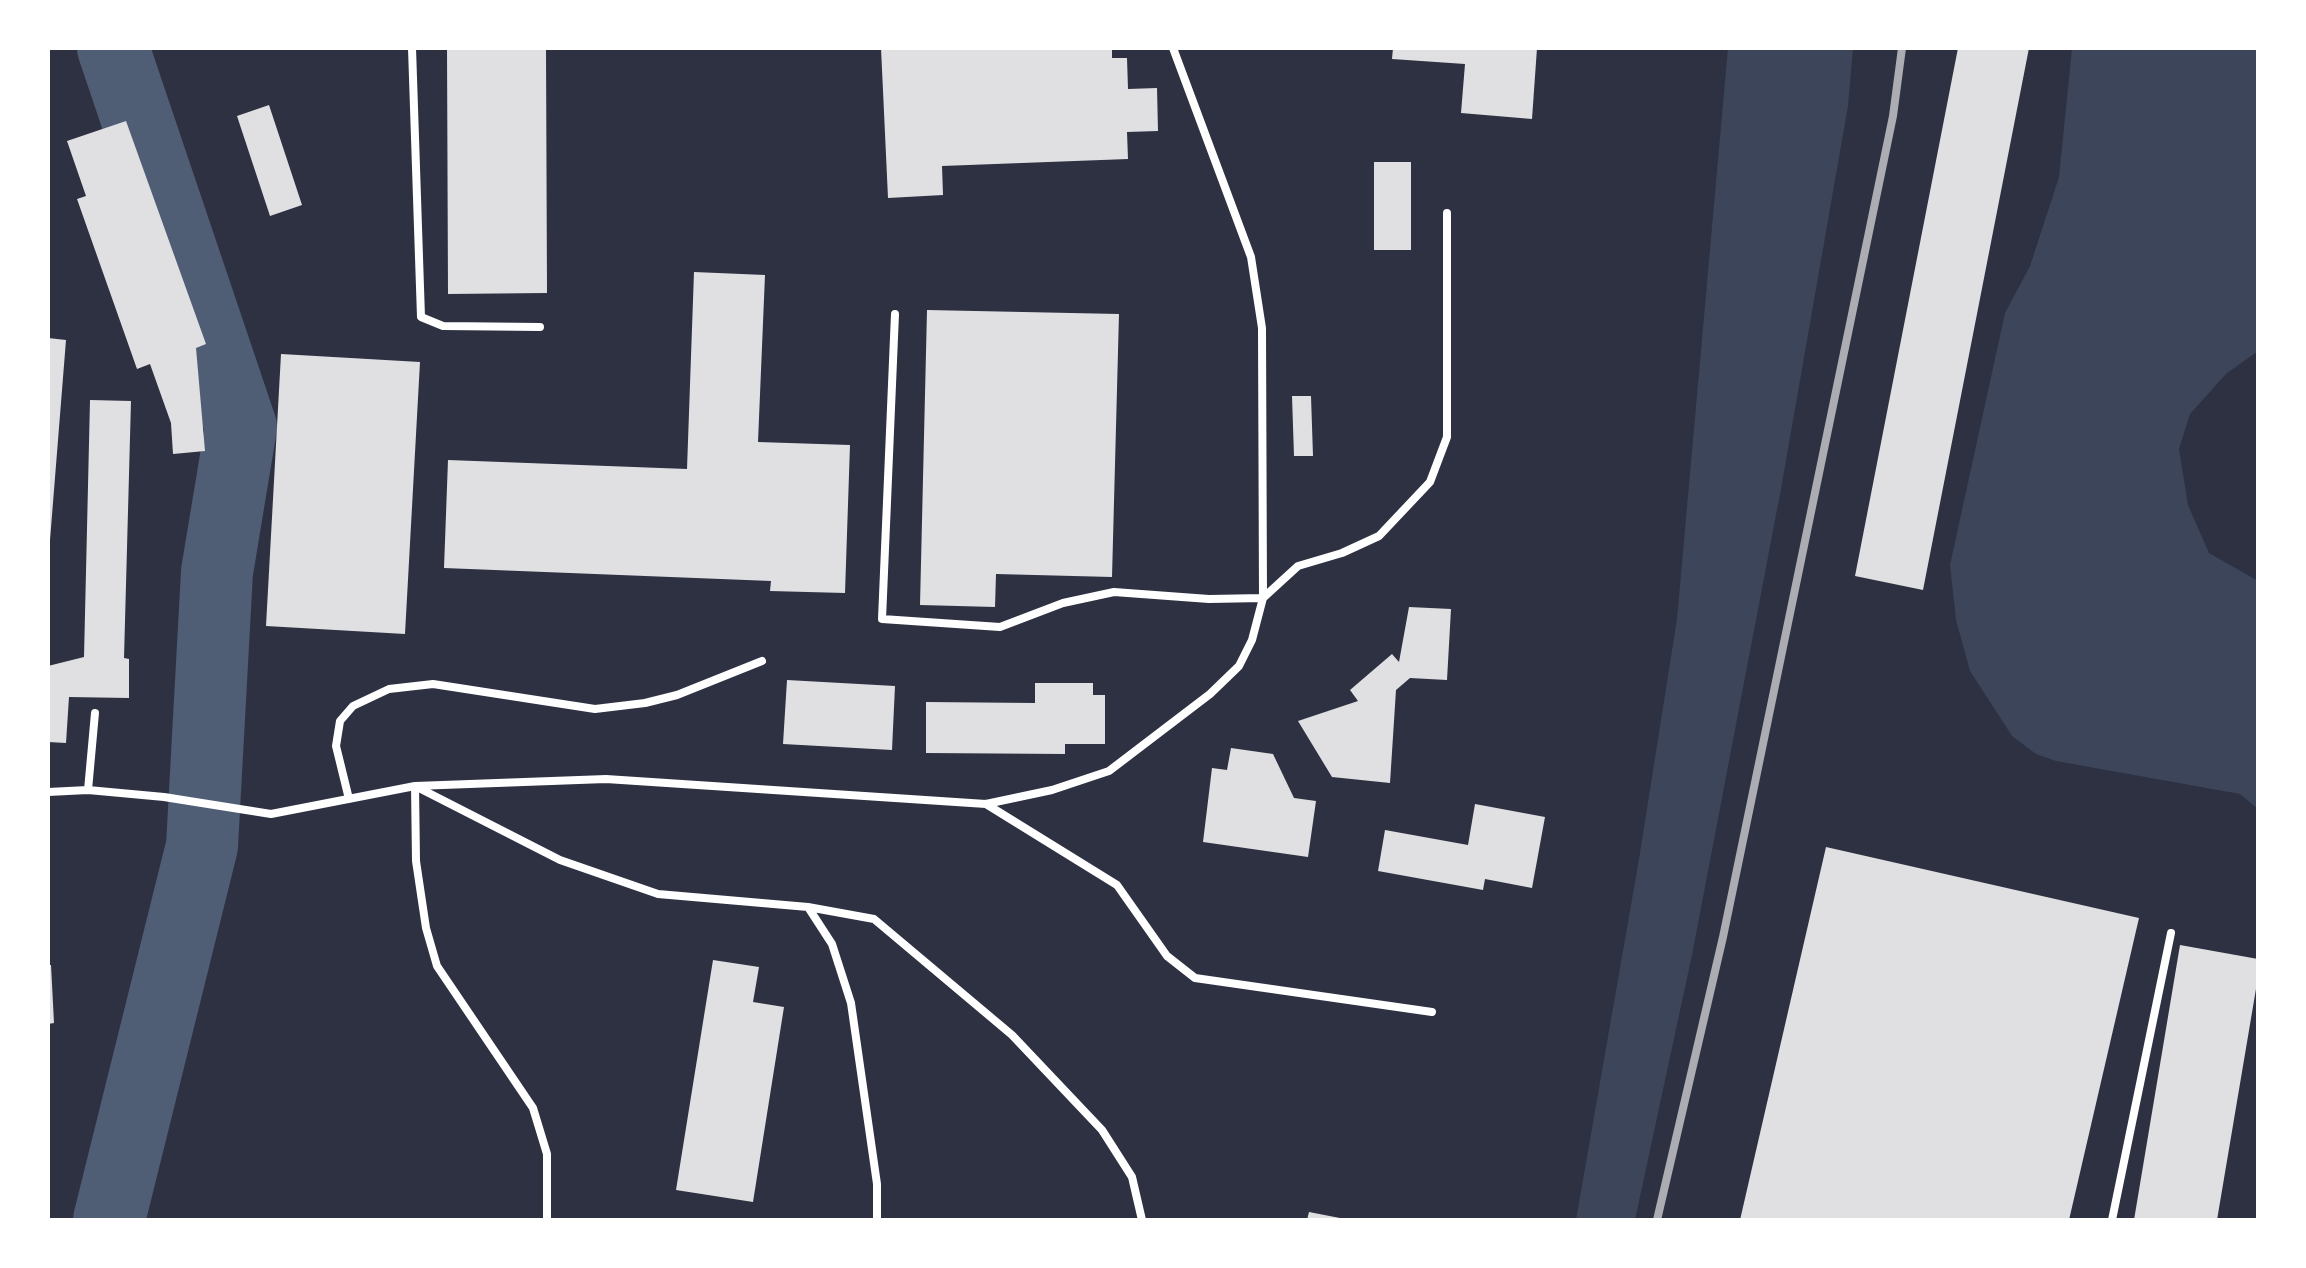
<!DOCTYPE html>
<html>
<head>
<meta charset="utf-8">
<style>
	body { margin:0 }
	#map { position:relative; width:2306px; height:1268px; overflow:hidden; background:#2d3142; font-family:"Nunito Sans",sans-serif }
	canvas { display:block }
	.frame { position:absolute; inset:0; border:50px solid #fff; pointer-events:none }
</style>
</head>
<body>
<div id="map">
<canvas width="2306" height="1268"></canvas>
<div class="frame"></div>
</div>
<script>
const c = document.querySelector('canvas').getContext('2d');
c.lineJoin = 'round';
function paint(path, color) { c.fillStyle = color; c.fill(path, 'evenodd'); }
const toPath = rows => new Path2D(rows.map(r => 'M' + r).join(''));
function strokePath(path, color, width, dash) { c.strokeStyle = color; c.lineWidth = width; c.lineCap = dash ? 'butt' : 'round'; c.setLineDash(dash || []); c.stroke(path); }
paint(toPath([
	[1728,48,1853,48,1848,106,1781,489,1692,955,1635,1220,1576,1220,1639,859,1677,619],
	[2072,48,2258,48,2258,351,2226,374,2190,414,2179,449,2188,505,2209,553,2258,581,2258,809,2240,794,2056,761,2036,754,2012,736,1970,671,1956,620,1950,565,2005,313,2030,266,2059,177]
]), '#3c4559');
strokePath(toPath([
	[109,1220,202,846,217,572,241,427,113,48]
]), '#4f5d75', 72);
paint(toPath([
	[447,48,546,48,547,293,448,294],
	[881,48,1112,48,1112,58,1127,58,1128,89,1157,88,1158,131,1127,132,1128,159,942,166,943,195,888,198],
	[1393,48,1537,48,1532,119,1461,113,1465,64,1392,59],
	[1958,48,2029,48,1923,590,1855,576],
	[269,105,302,205,270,216,237,116],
	[126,121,206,344,196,348,205,451,173,454,171,423,150,364,137,369,77,199,86,196,67,141],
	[1374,162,1411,162,1411,250,1374,250],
	[694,272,765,275,758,442,850,445,845,593,770,591,771,581,444,568,448,460,687,469],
	[927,310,1119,314,1112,577,996,574,995,607,920,605],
	[48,338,66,340,50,540,48,540],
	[281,354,420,362,405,634,266,626],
	[1292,396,1311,396,1313,456,1294,456],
	[90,400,131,401,124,658,129,659,129,698,69,697,66,743,48,742,48,666,84,657],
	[1409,607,1451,609,1447,680,1410,678,1396,690,1390,783,1332,777,1298,721,1358,701,1350,690,1392,654,1399,662],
	[787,680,895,686,892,750,783,744],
	[1035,683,1093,683,1093,695,1105,695,1105,744,1065,744,1065,754,926,753,926,702,1035,703],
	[1231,748,1273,754,1294,798,1316,801,1308,857,1203,842,1212,768,1227,770],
	[1475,804,1545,817,1532,888,1485,879,1483,890,1378,871,1385,830,1468,845],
	[1826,847,2139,918,2069,1220,1740,1220],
	[2180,945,2258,959,2258,977,2217,1220,2134,1220],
	[713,960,759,967,753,1002,784,1007,753,1202,676,1190],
	[48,965,51,965,54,1023,48,1024],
	[1309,1212,1345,1219,1345,1220,1307,1220]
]), '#e0e0e3');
strokePath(toPath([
	[412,48,421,317,443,326,540,327],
	[895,314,882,619,1000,627,1063,603,1114,592,1209,599,1263,598,1298,566,1342,553,1379,536,1430,482,1447,437,1447,213],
	[88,790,95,713],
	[48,792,88,790,164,797,271,814,415,786,606,779,986,804,1052,790,1109,771,1210,694,1239,666,1252,640,1263,598,1262,328,1251,257,1173,48],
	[349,799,336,746,340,721,353,706,389,689,433,684,595,709,645,703,677,695,762,661],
	[986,804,1117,885,1167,956,1195,978,1432,1012],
	[808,907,874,919,1012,1035,1102,1130,1132,1177,1142,1220],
	[547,1220,547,1154,533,1108,437,966,426,928,416,861,415,786,560,860,658,894,808,907,832,944,851,1003,877,1184,877,1220],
	[2112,1220,2171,933]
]), '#fff', 8);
strokePath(toPath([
	[1657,1220,1723,937,1893,116,1902,48]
]), '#abadb3', 8);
</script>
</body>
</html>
